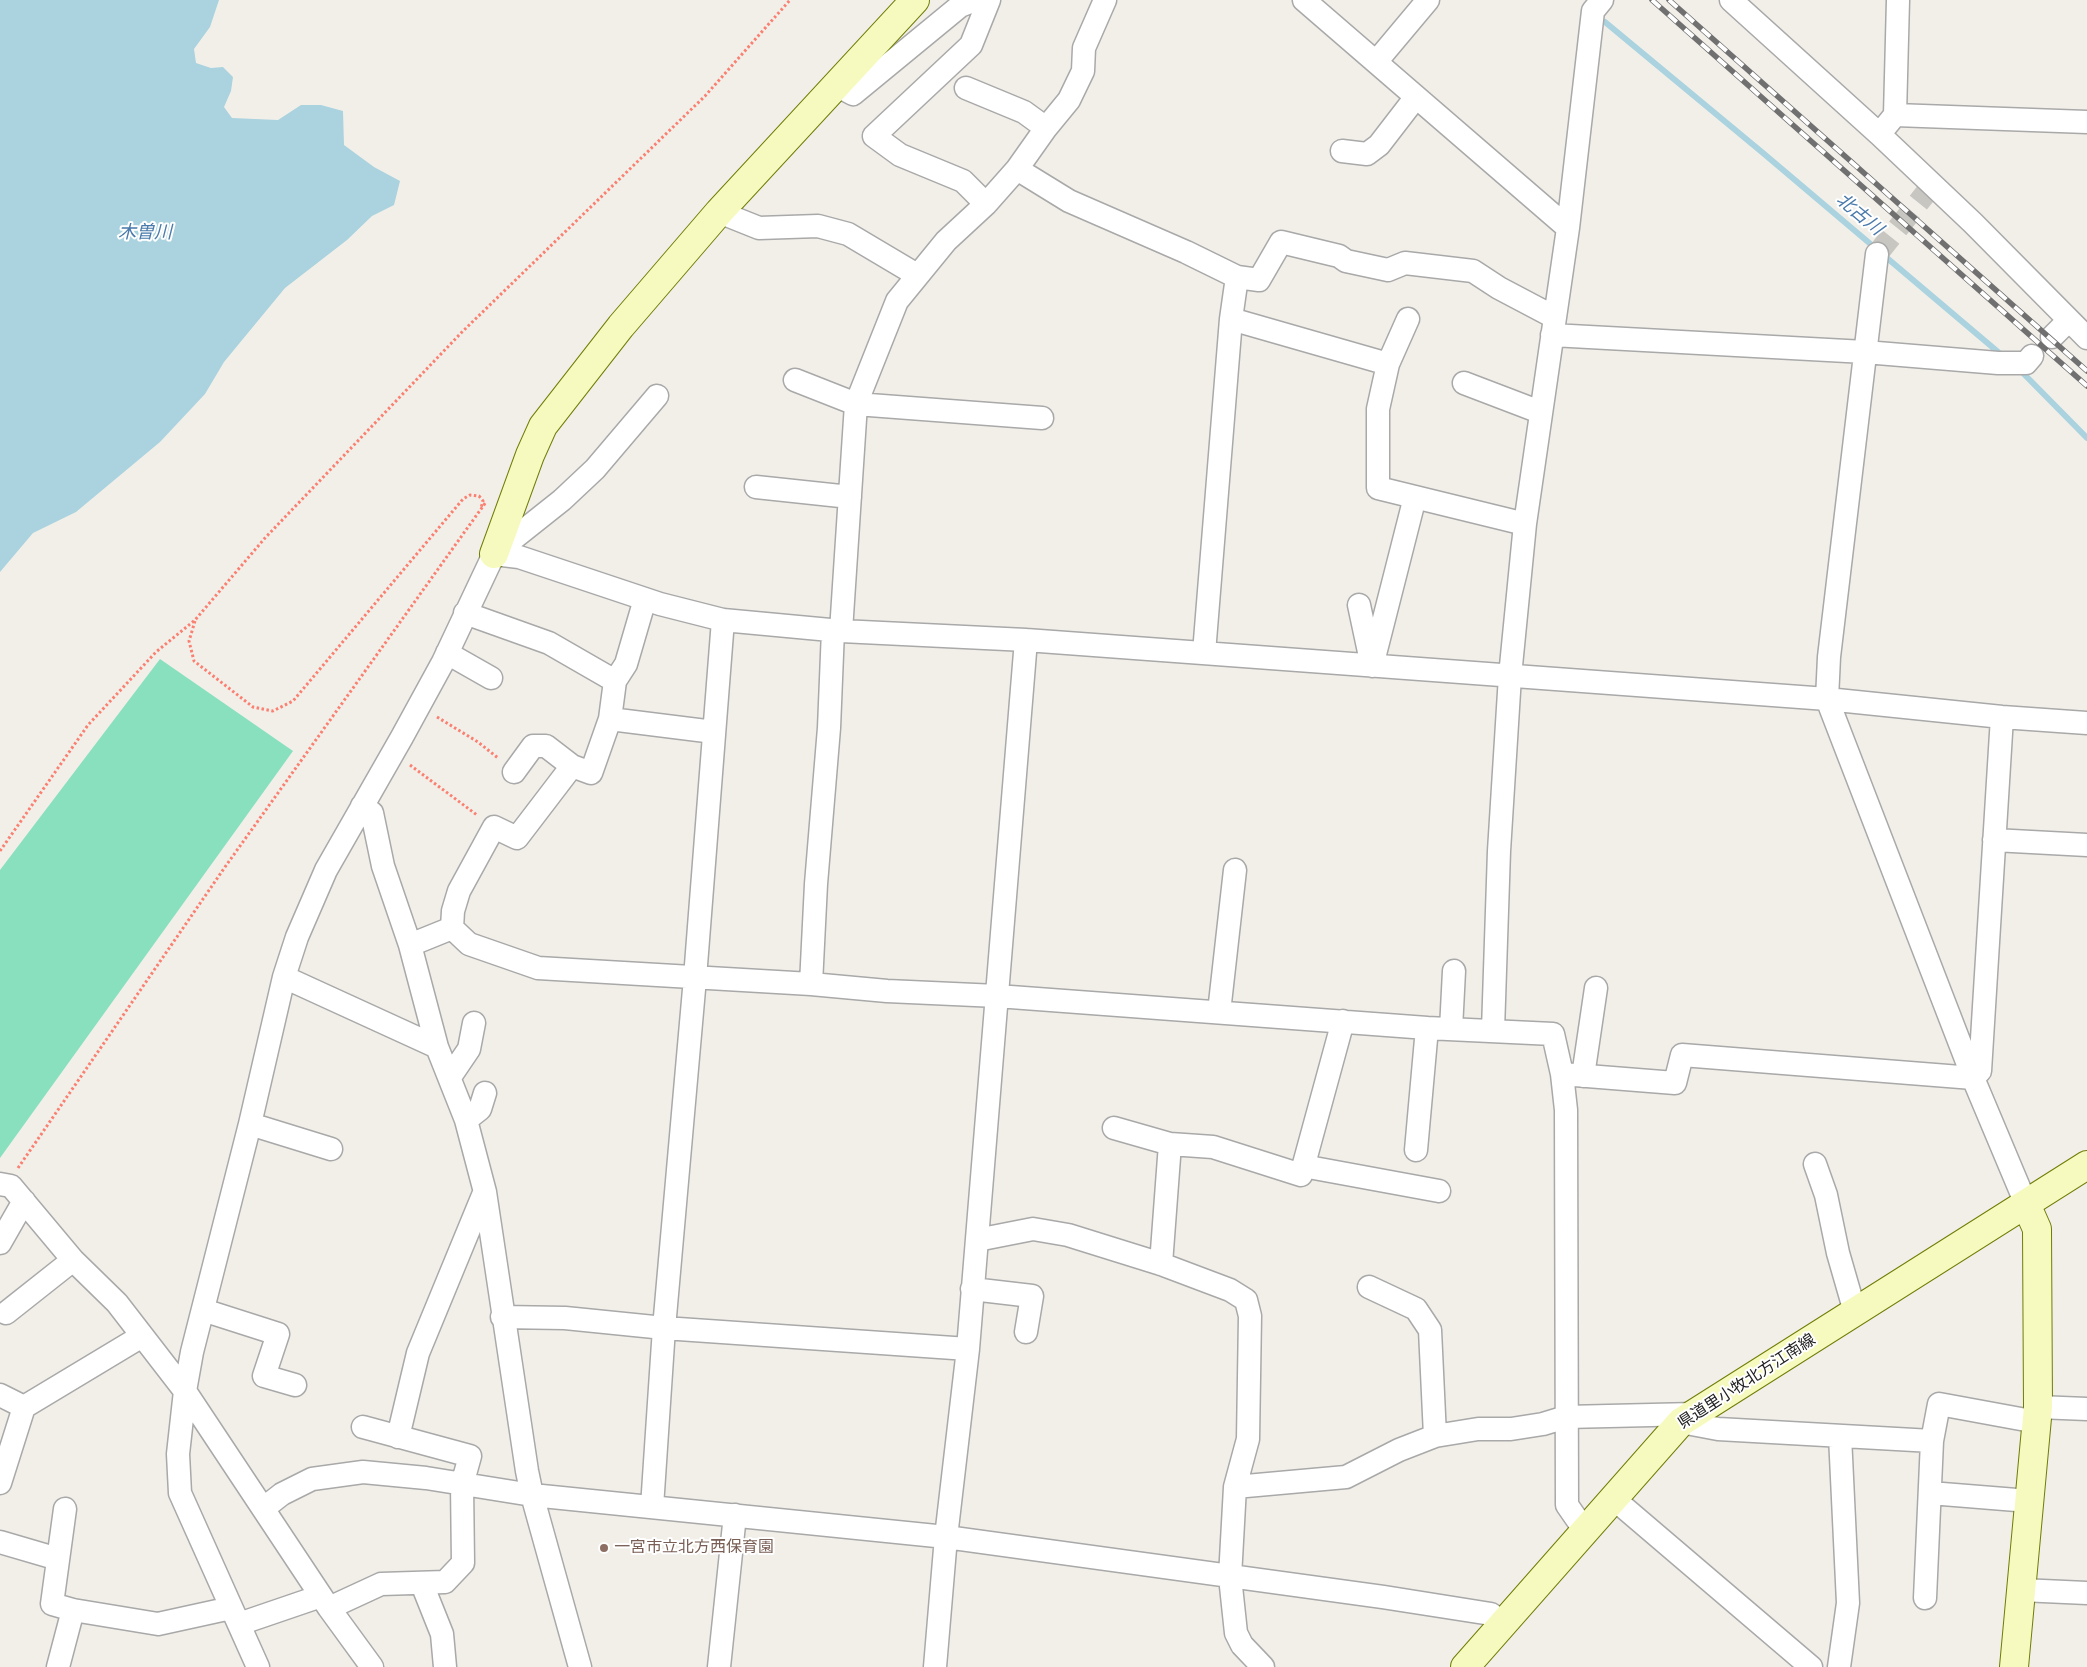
<!DOCTYPE html>
<html>
<head>
<meta charset="utf-8">
<style>
	body { margin:0 }
	canvas { display:block; background:#f2efe9 }
</style>
</head>
<body>
<canvas width="2087" height="1667"></canvas>
<script>
const c = document.querySelector('canvas').getContext('2d');
c.lineJoin = 'round';
function paint(path, color) { c.fillStyle = color; c.fill(path, 'evenodd'); }
const toPath = rows => new Path2D(rows.map(r => 'M' + r).join(''));
function strokePath(path, color, width, dash) { c.strokeStyle = color; c.lineWidth = width; c.lineCap = dash ? 'butt' : 'round'; c.setLineDash(dash || []); c.stroke(path); }
function drawText(font, color, halo, rows, align = 'center') {
  c.font = font + ' "DejaVu Sans","Noto Sans JP",sans-serif'; c.lineWidth = 4; c.setLineDash([]); c.textBaseline = 'middle'; c.strokeStyle = halo; c.fillStyle = color; for (const [text, x, y, turn = 0] of rows) {
    c.save(); c.translate(x, y); c.rotate((+turn || 0) * Math.PI / 180); c.textAlign = isNaN(turn) ? turn : align; if (halo) c.strokeText(text, 0, 0); c.fillText(text, 0, 0); c.restore();
  }
}
paint(toPath([
	[160,659,293,751,0,1158,0,870]
]), '#88e0be');
paint(toPath([
	[0,0,219,0,210,27,194,49,196,63,211,68,223,67,233,77,231,91,224,107,232,118,278,120,301,105,321,105,343,111,344,145,374,167,400,181,394,205,372,216,347,240,285,288,224,362,205,394,160,442,76,512,33,533,0,572]
]), '#aad3df');
strokePath(toPath([
	[1605,22,1763,153,2004,357],
	[2018,368,2087,438]
]), '#aad3df', 6);
strokePath(toPath([
	[1877,254,1926,193]
]), '#c8c6c1', 22, [22, 11]);
const street = toPath([
	[1304,0,1568,228],
	[1731,0,1879,134,1973,223,2087,338],
	[1376,62,1428,0],
	[836,85,853,94,960,6,975,0],
	[966,88,1024,112,1046,128],
	[1895,115,2087,122],
	[1886,126,1895,115,1898,0],
	[1342,151,1367,154,1379,145,1416,97],
	[1017,169,1046,128,1069,100,1083,71,1084,48,1105,0],
	[986,204,963,181,900,155,874,136,971,45,989,0],
	[719,212,759,228,818,226,848,234,917,275],
	[1877,254,1829,657,1827,699,1976,1085,2026,1204],
	[1237,277,1259,280,1281,242,1339,256,1346,261,1388,270,1405,263,1473,271,1499,288,1554,317],
	[1231,319,1388,364,1378,409,1378,488,1525,524],
	[1552,335,1865,352,1998,363,2026,363,2032,356],
	[2052,337,2068,321],
	[1388,364,1408,319],
	[795,380,856,404,1042,418],
	[1464,383,1540,412],
	[756,487,850,497],
	[494,554,519,557,660,604,723,620,841,631,1026,640,1827,699,2002,717,2087,723],
	[1359,605,1372,666,1415,497],
	[465,613,549,643,615,681],
	[841,631,856,404,897,301,946,241,986,204,1017,169,1069,201,1186,252,1237,277,1231,319,1204,653],
	[447,653,491,678],
	[610,719,714,732],
	[514,772,533,746,546,746,572,766,591,773,610,719,615,681,626,664,645,599],
	[362,806,372,813,383,866,410,945,437,1047,466,1120,485,1192,527,1471,532,1495,580,1667],
	[1994,840,2087,845],
	[452,928,469,944,538,968,811,984,887,991,997,996,1427,1028,1553,1034,1562,1074,1675,1083,1682,1055,1973,1078,1980,1071,2002,717],
	[410,945,452,928,453,911,459,891,494,827,517,838,572,766],
	[284,977,437,1047],
	[811,984,816,884,829,728,833,630],
	[1219,1012,1235,870],
	[1451,1029,1454,971],
	[1493,1030,1499,851,1510,676,1525,524,1568,228,1593,11,1602,0],
	[1562,1074,1566,1110,1567,1505,1585,1531],
	[1583,1076,1596,988],
	[450,1077,469,1049,474,1023],
	[466,1120,480,1109,485,1093],
	[250,1124,331,1149],
	[1114,1128,1170,1144,1213,1147,1301,1175,1343,1021],
	[1416,1150,1427,1028],
	[1815,1164,1826,1195,1838,1253,1855,1312],
	[1303,1166,1439,1191],
	[0,1184,11,1186,73,1260,117,1303,185,1391,329,1608,372,1667],
	[977,1240,1033,1229,1068,1235,1161,1264,1230,1290,1246,1300,1250,1316,1248,1439,1235,1487,1230,1577,1236,1633,1242,1645,1263,1667],
	[0,1243,24,1201],
	[1161,1264,1170,1144],
	[1369,1287,1416,1309,1430,1330,1435,1436],
	[972,1289,1032,1296,1026,1332],
	[203,1310,278,1334,264,1376,295,1385],
	[6,1313,73,1260],
	[502,1317,565,1318,664,1328,968,1349],
	[0,1395,24,1407],
	[2038,1407,2087,1409],
	[1681,1422,1718,1429,1932,1441],
	[398,1437,418,1353,484,1193],
	[0,1483,24,1407,142,1336],
	[1235,1487,1346,1477,1399,1450,1435,1436,1478,1429,1511,1429,1543,1424,1566,1417,1694,1414],
	[1930,1493,2029,1501],
	[1614,1499,1811,1667],
	[652,1507,664,1328,695,978,723,620],
	[264,1508,282,1494,312,1479,363,1472,426,1478,532,1495,946,1537,1383,1597,1491,1614,1503,1624],
	[65,1509,52,1604,73,1610,158,1624,231,1608],
	[0,1542,58,1559],
	[422,1584,442,1634,445,1667],
	[2021,1590,2087,1593],
	[1925,1598,1932,1441,1939,1404,2037,1422],
	[329,1608,381,1584,445,1582,463,1563,462,1485,470,1456,363,1427],
	[239,1624,321,1596],
	[58,1667,73,1610],
	[258,1667,180,1493,178,1454,185,1391,192,1352,250,1124,284,977,297,937,326,870,402,737,443,662,494,554,562,500,595,469,657,396],
	[719,1667,735,1515],
	[935,1667,946,1537,968,1349,1026,640],
	[1839,1667,1848,1603,1840,1436]
]);
const secondary = toPath([
	[494,554,530,455,543,426,621,326,719,212,915,0],
	[1465,1667,1681,1422,2087,1165],
	[2014,1667,2038,1407,2037,1229,2026,1204]
]);
strokePath(street, '#a9a9a9', 25);
strokePath(secondary, '#707d05', 30);
strokePath(toPath([
	[195,621,189,641,194,661,253,707,273,711,293,701,463,499,470,495,479,496,483,501,481,508],
	[437,717,478,742,498,758],
	[410,765,477,815],
	[0,851,88,725,156,652,195,620,265,538,462,332,705,96,790,0],
	[18,1168,225,867,486,502]
]), '#fa8072', 3, [2.5, 2.5]);
strokePath(street, '#fff', 22);
strokePath(secondary, '#f7fabf', 28);
const rail = toPath([
	[1652,0,2087,386],
	[1669,0,2087,371]
]);
strokePath(rail, '#707070', 5.5);
strokePath(rail, '#fff', 4, [11]);
for (const [x, y, r, color] of [
	[604,1548,5,"#8d6e63"]
]) { const dot = new Path2D(); dot.arc(x, y, r, 0, 2 * Math.PI); c.fillStyle = color; c.fill(dot); strokePath(dot, '#fff', 2); }
drawText('16px', '#222', '#fff', [
	["県道里小牧北方江南線",1747,1382,-33]
]);
drawText('16px', '#785e54', '#fff', [
	["一宮市立北方西保育園",614,1548]
], 'left');
drawText('italic 18px', '#4a7aab', '#fff', [
	["北古川",1859,215,40],
	["木曽川",145,233]
]);
</script>
</body>
</html>
